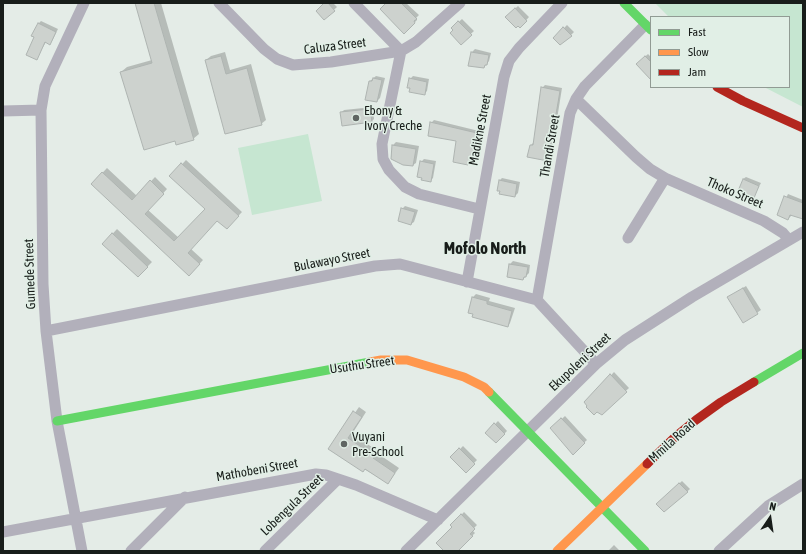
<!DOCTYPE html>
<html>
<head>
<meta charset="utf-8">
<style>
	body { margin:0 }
	#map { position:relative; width:806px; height:554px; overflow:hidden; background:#e4ece7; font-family:"Asap Condensed",sans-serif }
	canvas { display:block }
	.frame { position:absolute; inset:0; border:4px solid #181d1a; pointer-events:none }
	.legend { position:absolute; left:650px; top:16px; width:140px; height:72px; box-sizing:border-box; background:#e1efe6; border:1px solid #919b94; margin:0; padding:5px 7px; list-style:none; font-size:12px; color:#181d1a }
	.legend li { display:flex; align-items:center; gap:8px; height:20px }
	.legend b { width:20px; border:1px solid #919b94 }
	.north { position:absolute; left:750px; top:498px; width:40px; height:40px; -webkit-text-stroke:3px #e1efe6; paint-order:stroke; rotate:13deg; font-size:11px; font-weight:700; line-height:16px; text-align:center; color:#181d1a }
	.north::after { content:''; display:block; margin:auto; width:14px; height:18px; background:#181d1a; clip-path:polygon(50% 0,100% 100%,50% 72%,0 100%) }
</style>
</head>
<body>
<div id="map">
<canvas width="806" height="554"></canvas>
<div class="frame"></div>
<ul class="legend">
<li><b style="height:5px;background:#63d668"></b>Fast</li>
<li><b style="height:5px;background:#ff974d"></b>Slow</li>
<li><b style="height:5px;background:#b3261e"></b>Jam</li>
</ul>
<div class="north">N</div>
</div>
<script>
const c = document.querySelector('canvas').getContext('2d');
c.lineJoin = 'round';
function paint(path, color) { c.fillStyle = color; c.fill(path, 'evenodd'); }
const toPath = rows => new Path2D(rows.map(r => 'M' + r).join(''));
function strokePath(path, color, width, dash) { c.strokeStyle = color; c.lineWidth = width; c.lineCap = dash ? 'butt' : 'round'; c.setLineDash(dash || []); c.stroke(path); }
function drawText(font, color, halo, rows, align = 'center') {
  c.font = font + ' "Asap Condensed",sans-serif'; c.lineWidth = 3; c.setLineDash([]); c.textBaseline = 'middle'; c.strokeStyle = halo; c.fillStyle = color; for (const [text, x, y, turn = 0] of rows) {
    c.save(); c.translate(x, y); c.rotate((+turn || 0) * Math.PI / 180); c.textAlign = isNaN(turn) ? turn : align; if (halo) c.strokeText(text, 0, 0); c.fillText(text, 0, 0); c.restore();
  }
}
paint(toPath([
	[655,3,803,3,803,107,764,87,789,87,789,17,669,17],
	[308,134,322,201,252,215,238,148]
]), '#c6e6d1');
paint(toPath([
	[136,3,161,3,199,134,193,139,121,72,127,67,152,60],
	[325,3,333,3,337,7,324,19],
	[388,3,406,3,419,15,416,18,417,20,404,33],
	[518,6,529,17,520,27,506,17],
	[462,19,474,31,461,43,452,28],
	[41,21,58,29,52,41,49,44,46,42,36,59,36,37,38,24],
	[567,25,574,32,564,42,554,38],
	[475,49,491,53,489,61,484,67,472,52],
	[225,52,230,70,251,64,266,120,261,124,206,60,211,56],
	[648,54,651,57,651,78,637,64],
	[376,76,385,78,380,98,377,101,370,81],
	[413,76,429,79,427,91,424,94,410,79],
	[545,85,562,88,551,157,548,160,531,145,534,142,542,88],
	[373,107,374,119,371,122,341,113,344,110],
	[434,120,479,131,474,158,468,164,457,141,431,123],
	[396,142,419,146,416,163,413,165,391,157,393,145],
	[424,159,436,161,433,178,430,181,421,162],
	[186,160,242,212,227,228,218,219,191,249,203,260,189,275,92,184,107,168,137,196,155,177,167,189,148,210,179,238,206,209,171,176],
	[746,177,761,183,754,196,743,179],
	[502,178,520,182,518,193,515,196,499,181],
	[788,194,803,200,803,217,792,215,788,219,778,215],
	[405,206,418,210,414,222,411,224,402,209],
	[117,229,152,262,138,276,103,244],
	[513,261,530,265,529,273,523,279,508,276,510,264],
	[746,286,761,310,743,322,729,297],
	[476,294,490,298,489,301,515,308,510,323,508,326,469,312,473,297],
	[614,372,629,388,602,413,586,402],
	[359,407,366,412,352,434,378,451,377,453,399,468,388,483,330,449],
	[565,416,587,440,573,453,552,428],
	[498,421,507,431,496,442,486,433],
	[463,446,477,460,466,471,452,457],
	[682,481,690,489,679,499,658,504],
	[464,512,477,525,472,530,475,533,456,551,445,551,453,527,452,525],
	[614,545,620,551,608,551]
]), '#0003');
const building = toPath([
	[135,3,154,3,194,140,176,145,175,141,144,150,120,72,152,63,135,3],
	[324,3,328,3,335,11,324,20,316,11,324,3],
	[386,3,401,3,417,19,414,21,415,23,404,34,380,9,386,3],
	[515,8,527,21,520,28,518,26,516,28,505,17,515,8],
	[458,21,472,35,461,45,450,33,453,30,451,28,458,21],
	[38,23,56,32,50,45,45,42,37,60,26,55,34,37,31,36,38,23],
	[563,27,572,36,560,45,553,38,563,27],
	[471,52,489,55,487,65,485,65,484,68,468,66,471,52],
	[221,56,226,74,247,68,262,125,225,134,205,60,221,56],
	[645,56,651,62,651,80,636,64,645,56],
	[373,78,382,80,377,102,365,100,369,81,372,81,373,78],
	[409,78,427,82,425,95,409,92,410,88,407,88,409,78],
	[541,87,560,91,548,161,527,157,530,145,533,145,541,87],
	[370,109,372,122,342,126,340,112,370,109],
	[430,122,477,133,471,162,469,161,468,165,453,162,456,141,428,136,430,122],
	[392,145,416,149,413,166,403,165,391,159,392,145],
	[420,161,434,164,431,182,421,180,422,178,417,177,420,161],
	[181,163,239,216,227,229,217,221,188,253,200,264,189,276,91,184,102,172,132,200,150,180,164,194,145,214,174,241,205,209,169,176,181,163],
	[743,179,759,186,754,198,738,191,743,179],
	[499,180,517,184,515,197,499,194,500,191,497,191,499,180],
	[784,196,803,203,803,219,790,215,788,220,777,215,784,196],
	[401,208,415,212,411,225,398,221,401,208],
	[112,233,148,267,138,277,102,244,112,233],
	[509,264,528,267,526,277,524,277,523,280,507,277,509,264],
	[743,288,758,314,743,323,727,297,743,288],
	[472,297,487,301,487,304,512,311,508,327,472,317,473,314,468,313,472,297],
	[610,374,627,392,602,415,597,412,594,415,586,407,587,406,584,402,610,374],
	[353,411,362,417,348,438,375,456,373,458,395,473,388,484,365,469,363,472,328,449,353,411],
	[561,418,585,443,573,455,550,428,561,418],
	[494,423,505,434,496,443,485,433,494,423],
	[459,448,475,464,466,473,450,457,459,448],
	[679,483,688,492,664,512,656,504,679,483],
	[461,514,475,529,470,534,473,536,458,551,444,551,436,543,452,527,450,525,461,514]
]);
paint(building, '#cdd2ce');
strokePath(building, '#aeb4b1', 1);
strokePath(toPath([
	[219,3,264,49,277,59,293,65,331,62,401,51,416,42,460,3],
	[354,3,401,51,382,144,383,159,389,170,405,187,419,194,479,209],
	[576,99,636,157,650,169,665,178,764,221,783,233,789,240],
	[3,111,41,110],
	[628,238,665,178],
	[467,282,504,77,509,61,519,48,562,3],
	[537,300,570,113,576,99,585,86,645,25],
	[46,331,375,266,400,264,537,300,596,364],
	[3,532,316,474,326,475,356,485,438,520],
	[82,551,57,421,46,331,43,284,41,110,45,86,84,3],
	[131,551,185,497],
	[265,551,338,479],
	[406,551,596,364,625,340,692,297,803,232],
	[719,551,768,506,803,484]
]), '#b2b0bb', 11);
strokePath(toPath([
	[624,3,651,30],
	[754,382,803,353],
	[489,392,645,551],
	[57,421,370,362]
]), '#63d668', 9);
strokePath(toPath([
	[370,362,381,360,407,360,464,377,484,387,489,392],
	[557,551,647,464]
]), '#ff974d', 9);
strokePath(toPath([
	[717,87,743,101,803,128],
	[647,464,675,437,696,420,721,402,754,382]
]), '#b3261e', 9);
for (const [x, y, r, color] of [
	[356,118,4,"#5f6562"],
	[344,444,4,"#5f6562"]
]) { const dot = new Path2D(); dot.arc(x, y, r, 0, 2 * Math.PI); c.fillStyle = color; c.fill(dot); strokePath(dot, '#e1efe6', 1.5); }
drawText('13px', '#181d1a', '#e1efe6', [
	["Caluza Street",335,46,-7],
	["Madikne Street",480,130,-79],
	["Thandi Street",550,146,-80],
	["Thoko Street",735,193,23],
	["Bulawayo Street",332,260,-11],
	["Gumede Street",30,274,-92],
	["Ekupoleni Street",580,362,-43],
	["Usuthu Street",362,365,-8],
	["Mmila Road",672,441,-42],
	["Mathobeni Street",257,470,-10],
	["Lobengula Street",292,505,-44]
]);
drawText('13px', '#181d1a', '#e1efe6', [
	["Ebony &",364,111],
	["Ivory Creche",364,126],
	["Vuyani",352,437],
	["Pre-School",352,452]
], 'left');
drawText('bold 17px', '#181d1a', '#e1efe6', [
	["Mofolo North",485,249]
]);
</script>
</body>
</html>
